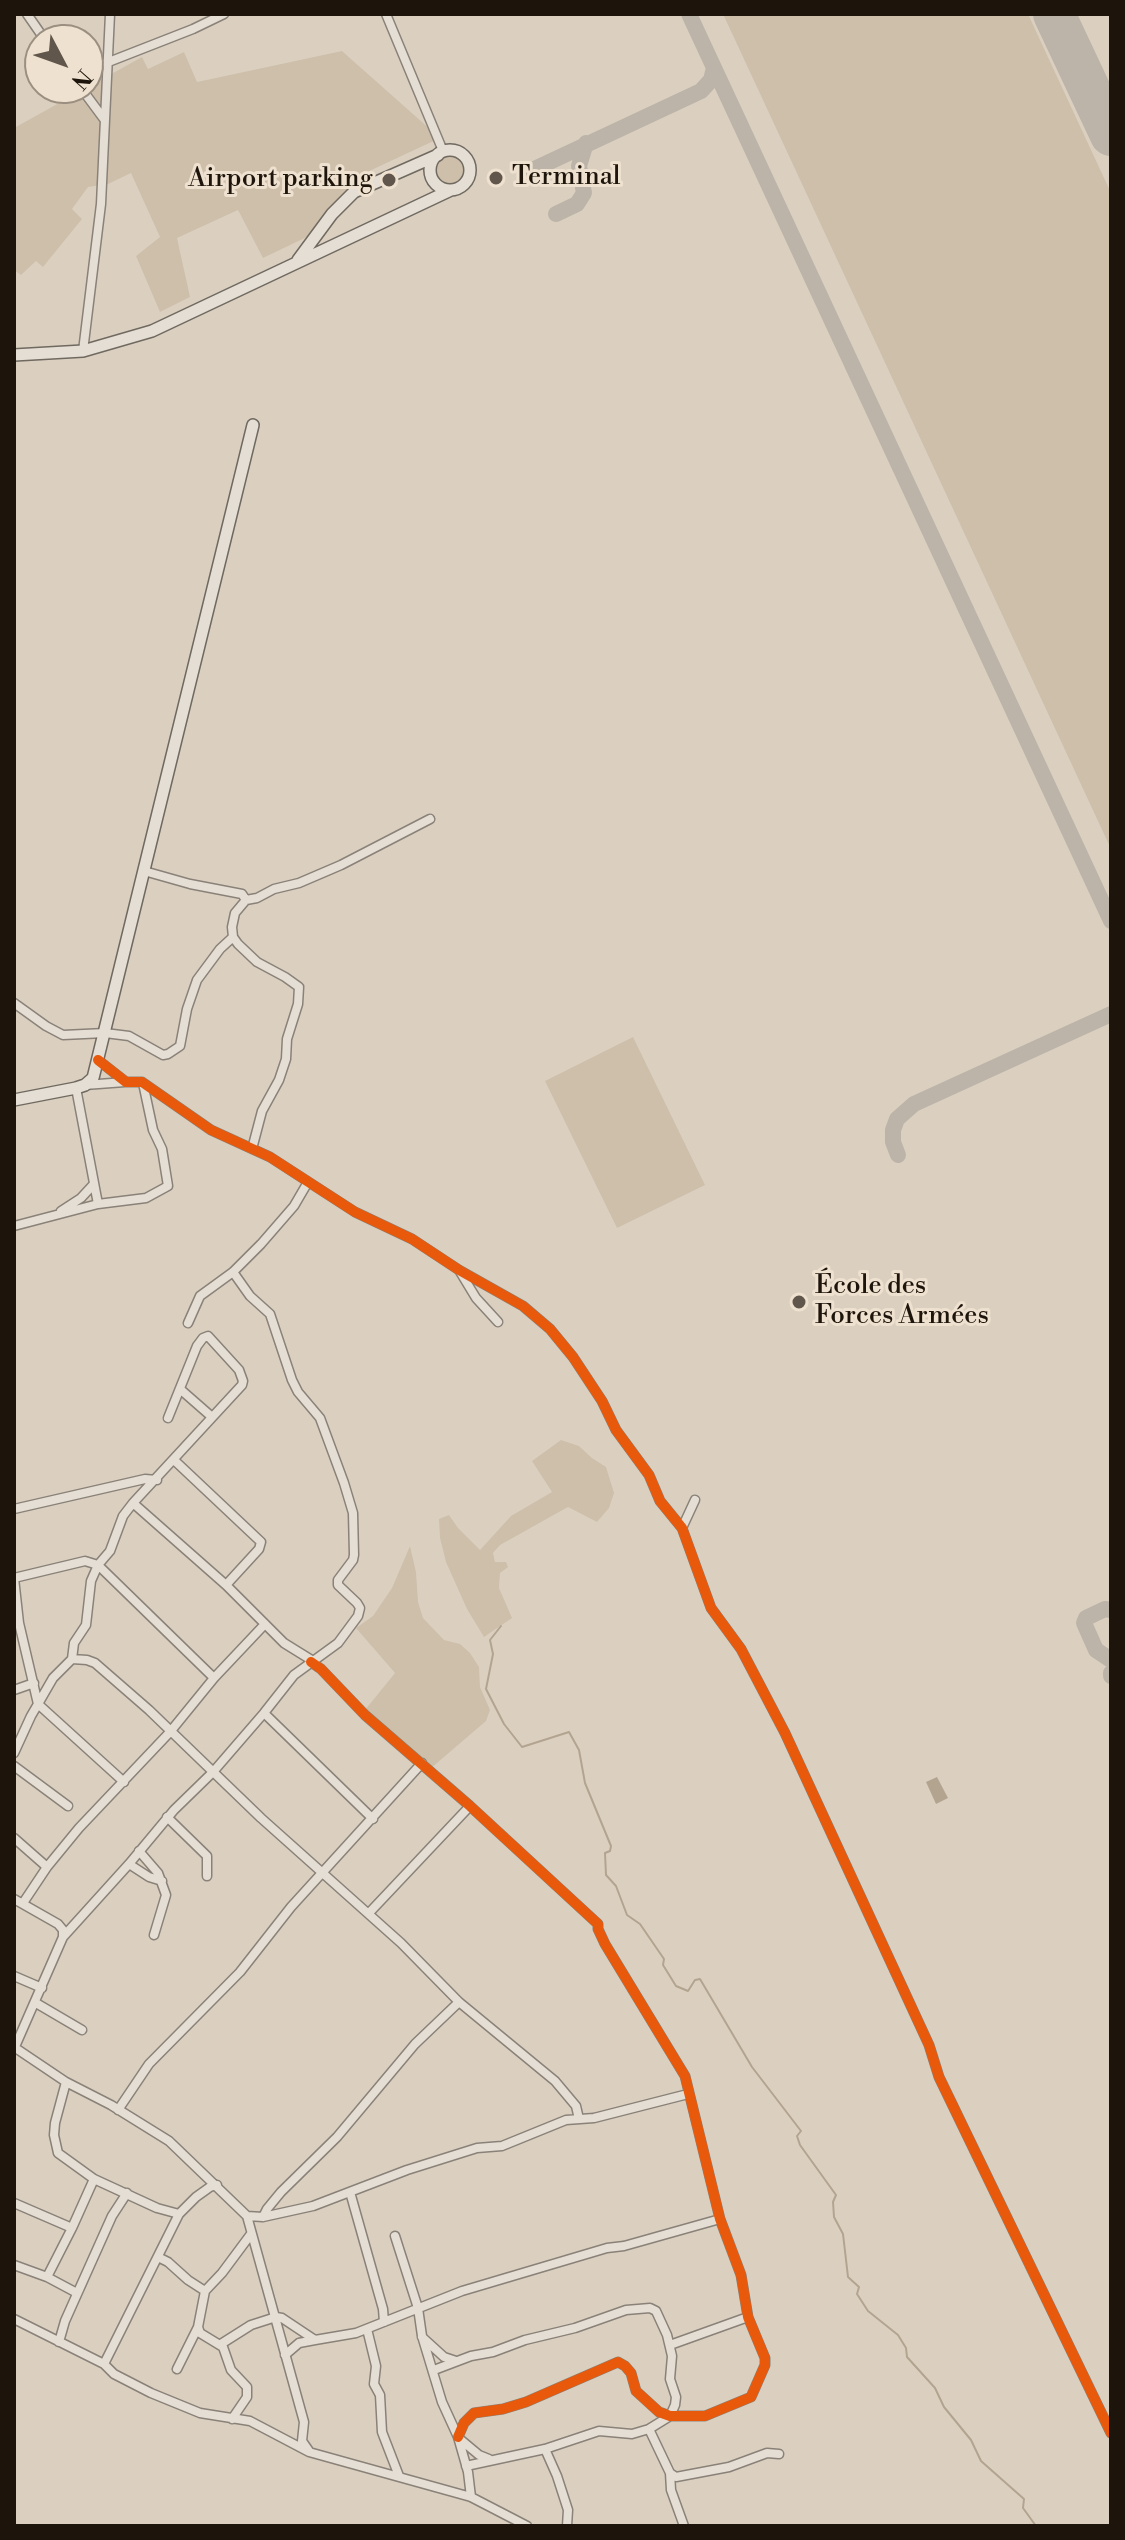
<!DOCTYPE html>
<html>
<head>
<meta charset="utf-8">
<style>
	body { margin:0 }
	#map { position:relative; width:1125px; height:2540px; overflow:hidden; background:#dbd0c0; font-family:"Libre Bodoni",serif }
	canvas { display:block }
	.frame { position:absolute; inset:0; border:16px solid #1d150c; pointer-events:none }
	.north { position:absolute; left:24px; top:24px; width:80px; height:80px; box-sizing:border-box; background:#efe1cf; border:2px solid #9b8f81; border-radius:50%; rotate:131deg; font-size:22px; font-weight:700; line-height:32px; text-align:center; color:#1d150c }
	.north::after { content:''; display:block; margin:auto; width:28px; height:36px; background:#60564b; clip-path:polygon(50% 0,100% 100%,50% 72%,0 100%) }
</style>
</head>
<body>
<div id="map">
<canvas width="1125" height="2540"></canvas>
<div class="frame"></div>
<div class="north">N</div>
</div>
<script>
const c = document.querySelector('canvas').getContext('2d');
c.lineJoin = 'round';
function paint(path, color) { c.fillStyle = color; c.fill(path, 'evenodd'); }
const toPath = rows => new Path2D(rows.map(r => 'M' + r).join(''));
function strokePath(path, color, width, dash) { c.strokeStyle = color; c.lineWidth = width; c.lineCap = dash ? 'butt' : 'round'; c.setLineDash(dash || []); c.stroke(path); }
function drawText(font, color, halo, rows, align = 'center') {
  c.font = font + ' "Libre Bodoni",serif'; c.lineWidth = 6; c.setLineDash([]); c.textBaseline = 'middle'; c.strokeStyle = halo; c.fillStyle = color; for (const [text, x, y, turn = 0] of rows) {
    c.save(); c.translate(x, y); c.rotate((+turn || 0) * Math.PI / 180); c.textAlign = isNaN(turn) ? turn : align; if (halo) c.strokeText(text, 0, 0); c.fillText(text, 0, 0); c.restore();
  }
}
paint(toPath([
	[723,14,1028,14,1111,193,1111,849],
	[342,51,440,138,365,173,364,180,350,187,338,199,311,235,263,258,238,210,177,238,190,297,160,312,136,256,160,237,131,173,108,184,88,187,72,209,82,219,43,267,36,261,21,275,14,270,14,128,142,57,148,69,184,52,197,82],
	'436 169a16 16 0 1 1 32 0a16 16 0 1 1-32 0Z',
	[633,1037,705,1185,617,1228,545,1081],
	[561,1440,579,1446,592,1458,606,1467,614,1493,609,1508,597,1522,568,1507,500,1545,493,1553,495,1562,506,1562,508,1567,500,1573,499,1588,512,1618,484,1637,467,1609,446,1562,440,1538,439,1519,449,1515,458,1528,480,1550,511,1516,552,1492,532,1461],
	[410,1546,416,1572,418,1602,423,1618,444,1640,460,1644,470,1653,479,1667,480,1687,490,1710,486,1721,430,1769,365,1710,395,1673,356,1628,373,1616,392,1588]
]), '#cebfaa');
paint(toPath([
	[937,1777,948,1798,936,1804,926,1782]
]), '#b3a490');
strokePath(toPath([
	[501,1626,490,1640,493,1654,486,1689,504,1724,522,1747,569,1732,579,1750,585,1783,611,1846,610,1851,605,1853,606,1875,616,1886,627,1915,640,1924,664,1959,663,1965,676,1986,688,1991,695,1980,700,1979,752,2067,801,2131,797,2136,800,2145,836,2195,833,2202,834,2217,843,2234,848,2277,859,2287,857,2294,868,2311,898,2335,906,2348,907,2357,935,2388,944,2407,971,2440,981,2461,1024,2499,1023,2508,1036,2526]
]), '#b3a490', 2);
strokePath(toPath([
	[689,14,1111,921],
	[528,172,701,91,711,80,714,68],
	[556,214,577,204,584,193,579,166,586,143],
	[898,1155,893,1142,893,1130,897,1119,914,1104,1111,1014],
	[1111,1610,1105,1609,1086,1618,1084,1623,1096,1650,1111,1660],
	[1111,1673,1111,1676]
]), '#bcb4a8', 16);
strokePath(toPath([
	[1054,14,1111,135]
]), '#bcb4a8', 42);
const street = toPath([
	[27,14,45,40],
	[386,14,443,151],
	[106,63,193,29,224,14],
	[81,88,104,119],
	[83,351,101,204,110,14],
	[144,871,190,884,242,894,246,900],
	[14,1003,46,1026,63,1035,105,1033,129,1036,163,1055,168,1054,180,1046,187,1009,197,980,220,949,233,937],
	[98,1060,126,1082,142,1082,211,1130,270,1157,355,1212,412,1239,459,1270,523,1306,550,1329,573,1357,602,1401,616,1430,649,1475,660,1501,682,1528,711,1608,741,1649,785,1733,929,2045,939,2077,1111,2433],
	[85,1085,125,1082],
	[76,1088,98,1204],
	[252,1149,262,1111,279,1080,286,1059,287,1039,298,1004,299,987,285,977,257,962,238,944,233,937,232,927,235,913,246,900,257,898,274,889,299,883,341,865,430,819],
	[61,1211,81,1198,93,1185],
	[14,1226,98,1204,146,1198,168,1186,162,1149,153,1130,143,1083],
	[459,1270,476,1298,498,1322],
	[188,1323,200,1296,233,1272,261,1244,294,1206,308,1182],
	[180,1389,212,1417],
	[168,1418,197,1346,203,1338,208,1336,239,1370,243,1381,242,1385,133,1503,226,1585,284,1643,313,1661],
	[174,1460,261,1542,259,1549,226,1585],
	[14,1509,145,1479,157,1480],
	[682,1528,695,1500],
	[72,1659,87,1660,95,1663,149,1710,261,1818,401,1943,459,2002,555,2081,576,2106,579,2119],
	[311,1662,321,1669,365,1715,470,1806,598,1924,598,1929,605,1944,685,2076,720,2219,741,2275,748,2317,765,2358,765,2365,751,2397,705,2416,670,2416,659,2412,636,2391,631,2373,625,2366,618,2362,526,2402,503,2409,474,2413,464,2423,458,2437],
	[214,1678,265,1624],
	[14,1690,34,1683],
	[264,1713,373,1819],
	[14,1753,31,1716,38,1704,53,1678,72,1659,74,1643,86,1625,91,1581,98,1565,85,1561,14,1578,19,1623,38,1704,124,1782],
	[14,1766,68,1806],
	[167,1817,207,1856,207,1876],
	[14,1838,47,1867],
	[139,1851,158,1873,166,1895,154,1935],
	[129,1864,149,1877,162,1881],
	[14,1899,58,1924,63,1930,63,1937,14,2049],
	[23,1903,47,1867,79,1828,170,1732,214,1678,98,1565,110,1551,123,1516,133,1503],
	[369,1913,470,1806],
	[63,1937,129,1864,174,1810,213,1772,264,1713,294,1675,338,1643,358,1616,360,1608,357,1603,338,1585,338,1580,353,1560,354,1555,353,1513,344,1483,320,1418,298,1392,292,1380,270,1314,250,1296,233,1272],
	[14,1976,42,1988],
	[36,2003,82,2030],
	[14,2047,66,2082,111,2105,169,2141,247,2216,304,2422,302,2441,309,2451],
	[66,2082,55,2123,54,2135,58,2153,94,2179,157,2208,179,2214,104,2364],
	[118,2110,149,2064,240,1972,291,1907,422,1763],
	[350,2192,383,2309,384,2322],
	[14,2203,72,2228,94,2179],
	[179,2214,196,2197,210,2187,217,2185],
	[247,2216,263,2217,313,2206,407,2170,477,2148,502,2146,566,2120,594,2118,688,2094],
	[263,2217,267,2209,281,2192,337,2137,415,2044,459,2002],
	[395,2236,418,2308,422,2336,442,2402,458,2437,468,2472,471,2497],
	[158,2257,168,2262,188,2280,205,2291],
	[14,2265,47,2277,72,2228],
	[47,2277,77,2293],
	[14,2319,104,2364,114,2374,151,2393,200,2413,250,2421,309,2452,471,2497,527,2526],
	[367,2329,376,2366,374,2384,380,2395,382,2432,399,2476],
	[422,2337,444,2357,456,2361],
	[59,2342,65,2321,112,2216,127,2193],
	[221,2344,251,2325,276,2317,282,2318,315,2340,356,2333,462,2291,607,2248,624,2246,720,2219],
	[670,2345,748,2317],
	[285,2355,299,2343,315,2340],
	[177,2369,198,2327],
	[434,2370,471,2356,493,2352,525,2340,575,2328,626,2310,650,2308,656,2311,667,2335,672,2356,670,2379,676,2397,675,2405,670,2416,649,2429,632,2434,599,2431,545,2449,466,2466],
	[232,2419,247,2397,247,2387,231,2370,223,2347,200,2333,198,2327,205,2291,222,2273,251,2234],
	[649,2429,670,2473,676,2477,729,2467,767,2453,779,2454],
	[461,2440,479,2455,489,2459],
	[545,2449,557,2476,568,2510,567,2526],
	[670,2473,671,2490,684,2526]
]);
const secondary = toPath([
	'430 170a20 20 0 1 1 40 0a20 20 0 1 1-40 0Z',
	[298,260,332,214,354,192,438,155],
	[14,355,83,351,152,331,451,190],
	[14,1100,76,1088,85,1085,93,1078,253,425]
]);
strokePath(street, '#8a8278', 11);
strokePath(secondary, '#6f6960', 14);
strokePath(street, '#e4ded5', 8);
strokePath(secondary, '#e4ded5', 11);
strokePath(toPath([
	[98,1060,126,1082,142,1082,211,1130,270,1157,355,1212,412,1239,459,1270,523,1306,550,1329,573,1357,602,1401,616,1430,649,1475,660,1501,682,1528,711,1608,741,1649,785,1733,929,2045,939,2077,1111,2433],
	[311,1662,321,1669,365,1715,470,1806,598,1924,598,1929,605,1944,685,2076,720,2219,741,2275,748,2317,765,2358,765,2365,751,2397,705,2416,670,2416,659,2412,636,2391,631,2373,625,2366,618,2362,526,2402,503,2409,474,2413,464,2423,458,2437]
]), '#e8590c', 10);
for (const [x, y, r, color] of [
	[496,178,8,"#60564b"],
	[389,180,8,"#60564b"],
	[799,1302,8,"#60564b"]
]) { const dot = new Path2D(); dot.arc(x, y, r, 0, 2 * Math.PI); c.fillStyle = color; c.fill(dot); strokePath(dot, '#efe1cf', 3); }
drawText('26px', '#1d150c', '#efe1cf', [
	["Terminal",512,178],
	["Airport parking",373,180,"right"],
	["École des",815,1287],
	["Forces Armées",815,1317]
], 'left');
</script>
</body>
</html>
